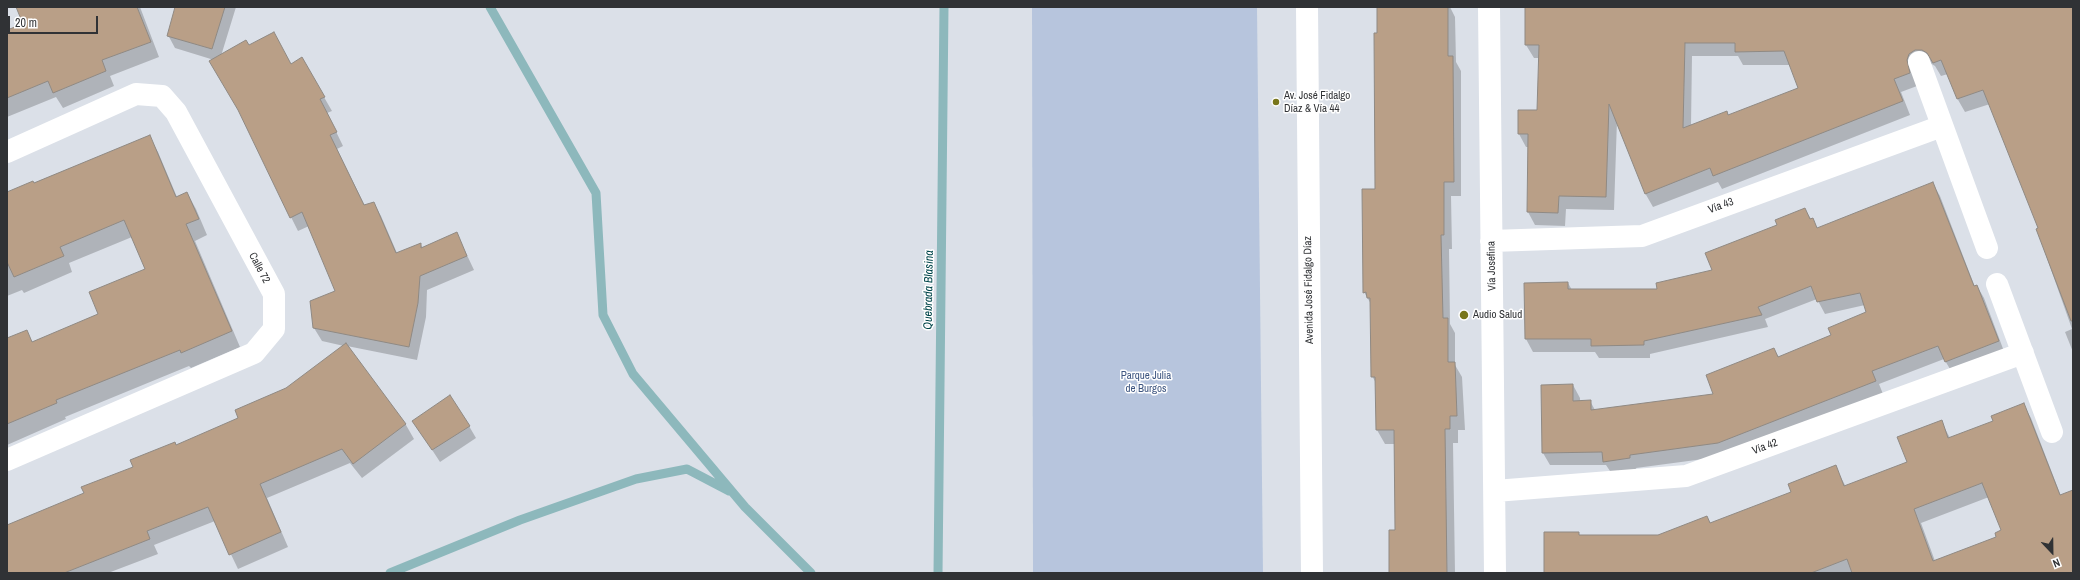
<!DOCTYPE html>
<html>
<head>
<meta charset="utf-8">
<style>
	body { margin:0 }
	#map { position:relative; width:2080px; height:580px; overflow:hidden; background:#dbe0e8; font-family:"Archivo Narrow",sans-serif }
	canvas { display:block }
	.frame { position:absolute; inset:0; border:8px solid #303235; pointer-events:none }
	.north { position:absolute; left:2032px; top:532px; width:40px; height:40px; -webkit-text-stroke:3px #fff; paint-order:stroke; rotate:158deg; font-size:11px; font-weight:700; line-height:16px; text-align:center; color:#303235 }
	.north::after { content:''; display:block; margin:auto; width:14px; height:18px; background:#303235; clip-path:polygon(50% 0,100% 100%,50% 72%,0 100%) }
	.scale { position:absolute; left:8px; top:16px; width:90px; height:18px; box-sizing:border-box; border:2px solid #303235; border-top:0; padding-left:5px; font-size:12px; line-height:14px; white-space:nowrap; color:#303235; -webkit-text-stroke:3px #fff; paint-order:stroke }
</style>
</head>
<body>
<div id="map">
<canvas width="2080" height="580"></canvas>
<div class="frame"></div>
<div class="north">N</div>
<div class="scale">20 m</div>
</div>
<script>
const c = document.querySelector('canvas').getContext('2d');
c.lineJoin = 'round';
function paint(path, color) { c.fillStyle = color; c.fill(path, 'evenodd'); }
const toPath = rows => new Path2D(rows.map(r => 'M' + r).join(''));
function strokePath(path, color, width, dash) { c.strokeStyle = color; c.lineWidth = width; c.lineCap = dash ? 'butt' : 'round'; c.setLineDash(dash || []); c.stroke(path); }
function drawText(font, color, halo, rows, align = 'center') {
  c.font = font + ' "Archivo Narrow",sans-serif'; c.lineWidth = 3; c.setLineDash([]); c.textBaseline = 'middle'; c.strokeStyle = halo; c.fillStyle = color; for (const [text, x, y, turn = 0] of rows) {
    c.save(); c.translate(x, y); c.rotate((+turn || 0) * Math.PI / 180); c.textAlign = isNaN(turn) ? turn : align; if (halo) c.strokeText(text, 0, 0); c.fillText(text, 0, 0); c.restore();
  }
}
paint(toPath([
	[1032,7,1257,7,1263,573,1033,573]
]), '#b7c5dd');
paint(toPath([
	[17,7,140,7,159,57,110,76,114,86,63,108,56,97,7,117,7,31,25,24],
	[177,7,236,7,221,56,249,47,291,65,302,59,332,111,327,113,343,146,337,149,365,206,374,203,381,216,397,253,421,245,423,248,457,234,474,270,427,290,426,317,417,360,347,346,406,425,414,439,362,478,350,463,267,498,288,547,238,569,215,521,154,545,158,554,108,573,7,573,7,525,85,494,177,446,240,419,286,389,344,346,322,341,314,328,336,291,309,226,298,231,291,217,214,60,175,48,168,35],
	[1378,7,1450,7,1455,17,1456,62,1461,71,1461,196,1451,196,1452,249,1449,249,1450,324,1455,333,1455,365,1462,377,1465,430,1458,430,1458,443,1453,443,1455,573,1390,573,1396,531,1395,444,1385,444,1377,430,1376,383,1372,376,1371,304,1364,292,1376,190],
	[1526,7,2073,7,2073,352,2065,332,2072,329,2037,230,2039,229,1990,104,1965,112,1957,98,1948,74,1941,76,1935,66,1930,63,1917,86,1901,92,1910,115,1722,189,1718,182,1653,207,1645,193,1617,120,1614,210,1566,209,1565,226,1535,225,1528,212,1529,147,1526,147,1519,134,1538,111,1539,58,1534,58,1526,45],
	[1692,56,1738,56,1743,65,1790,65,1799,88,1728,116,1691,126],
	[149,136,158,152,177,197,187,193,196,209,207,235,195,241,240,347,191,368,189,366,65,417,66,419,7,445,7,339,26,331,33,343,100,315,146,269,132,237,69,263,72,272,24,293,22,290,7,296,7,194],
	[1933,184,1940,196,1975,287,1977,286,1984,298,2005,354,1953,374,1944,359,1879,384,1883,394,1726,456,1636,468,1637,471,1612,474,1606,465,1550,465,1543,453,1573,385,1580,398,1580,402,1590,401,1595,410,1715,395,1774,350,1779,357,1832,336,1867,313,1865,305,1825,314,1817,299,1765,319,1768,327,1650,354,1650,358,1599,358,1595,352,1533,352,1526,339,1525,284,1568,283,1572,290,1658,290,1713,270,1805,210,1818,229],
	[2023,404,2031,418,2061,496,2073,491,2073,573,1545,573,1578,533,1580,536,1658,536,1707,517,1711,524,1792,492,1835,466,1846,487,1908,462,1941,421,1950,438,1994,422],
	[1989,497,2002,531,1998,537,1935,561,1921,523],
	[469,426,476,438,440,462,421,433]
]), '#0003');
strokePath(toPath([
	[490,7,596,193,603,315,633,374,745,507,811,573],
	[390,573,520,520,636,479,687,469,729,491],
	[938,573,944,7]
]), '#8db8bc', 9);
const building = toPath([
	[16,7,137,7,151,42,102,60,106,71,53,93,48,81,7,98,7,30,23,24,16,7],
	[175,7,225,7,212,49,167,36,175,7],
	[1377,7,1448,7,1448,56,1453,56,1454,182,1444,182,1444,235,1441,235,1443,318,1448,318,1448,362,1455,362,1457,416,1450,416,1450,429,1445,429,1447,573,1389,573,1389,530,1395,530,1394,430,1376,430,1375,377,1371,377,1370,298,1367,298,1366,292,1363,293,1362,189,1375,189,1374,33,1377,33,1377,7],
	[1525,7,2073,7,2073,321,2071,321,2036,229,2038,228,1983,90,1957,99,1941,60,1933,63,1927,53,1922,50,1915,50,1909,54,1907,60,1910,73,1894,79,1903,101,1713,176,1710,168,1645,194,1609,104,1606,197,1559,196,1558,213,1527,212,1528,134,1518,134,1518,110,1537,110,1539,45,1525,45,1525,7],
	[1685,43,1735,43,1735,52,1784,51,1798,88,1728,115,1727,111,1683,128,1685,43],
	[274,32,291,64,302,57,325,97,320,99,337,132,330,135,364,205,374,202,396,253,421,243,421,248,457,232,467,256,420,276,418,303,409,347,313,328,310,301,335,291,302,212,290,218,238,110,209,61,246,40,249,45,274,32],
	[150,135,176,197,187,192,199,219,186,224,232,331,181,353,180,350,56,400,57,403,7,424,7,338,27,330,32,342,98,314,89,292,145,269,124,220,60,247,64,256,14,277,7,262,7,192,33,181,34,183,150,135],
	[1933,182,1974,286,1977,285,1999,341,1945,362,1938,346,1872,371,1876,381,1718,443,1630,455,1630,458,1603,462,1602,452,1542,453,1541,385,1573,384,1573,401,1591,400,1591,410,1713,394,1706,375,1774,348,1778,357,1831,335,1828,328,1866,312,1860,293,1817,302,1811,286,1758,307,1762,315,1644,341,1644,345,1591,346,1591,339,1525,339,1524,283,1568,282,1568,289,1657,289,1656,283,1712,270,1705,253,1777,225,1775,220,1805,208,1810,219,1813,218,1817,228,1933,182],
	[346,343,406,424,353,464,342,449,260,484,281,532,229,555,208,507,147,531,150,539,64,573,7,573,7,525,84,493,81,487,133,467,130,460,175,442,176,445,238,418,235,410,286,388,346,343],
	[450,395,470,426,432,450,412,421,450,395],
	[2024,403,2060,495,2073,490,2073,573,1852,573,1847,559,1811,573,1544,573,1544,532,1579,532,1579,535,1658,535,1707,516,1710,523,1791,492,1788,484,1836,465,1844,486,1907,462,1897,437,1942,420,1948,438,1993,421,1991,416,2024,403],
	[1982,483,2001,530,1995,533,1996,537,1933,561,1914,509,1982,483]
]);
paint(building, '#b99f87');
strokePath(building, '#8f8983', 1);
strokePath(toPath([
	[1489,7,1495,573],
	[1919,62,1987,248],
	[7,152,136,94,162,96,176,112,274,294,274,329,254,353,7,460],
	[1491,241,1642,236,1942,126],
	[1997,284,2052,432],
	[1495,491,1686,476,2023,353]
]), '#fff', 22);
strokePath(toPath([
	[1307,7,1312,573]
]), '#fff', 22);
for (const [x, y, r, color] of [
	[1276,102,4,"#78761b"],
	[1464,315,5,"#78761b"]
]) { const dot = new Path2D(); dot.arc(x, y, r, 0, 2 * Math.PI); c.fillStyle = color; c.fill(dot); strokePath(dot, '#fff', 1.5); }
drawText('11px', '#303235', '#fff', [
	["Av. José Fidalgo",1284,96],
	["Díaz & Vía 44",1284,109],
	["Audio Salud",1473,315]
], 'left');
drawText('11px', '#303235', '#fff', [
	["Vía 43",1721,206,-20],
	["Vía Josefina",1492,266,-91],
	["Calle 72",259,268,62],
	["Avenida José Fidalgo Díaz",1309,290,-91],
	["Vía 42",1765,447,-20]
]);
drawText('11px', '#3e5680', '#fff', [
	["Parque Julia",1146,376],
	["de Burgos",1146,389]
]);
drawText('italic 12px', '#01454a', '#fff', [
	["Quebrada Blasina",929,290,-89]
]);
</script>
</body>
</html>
